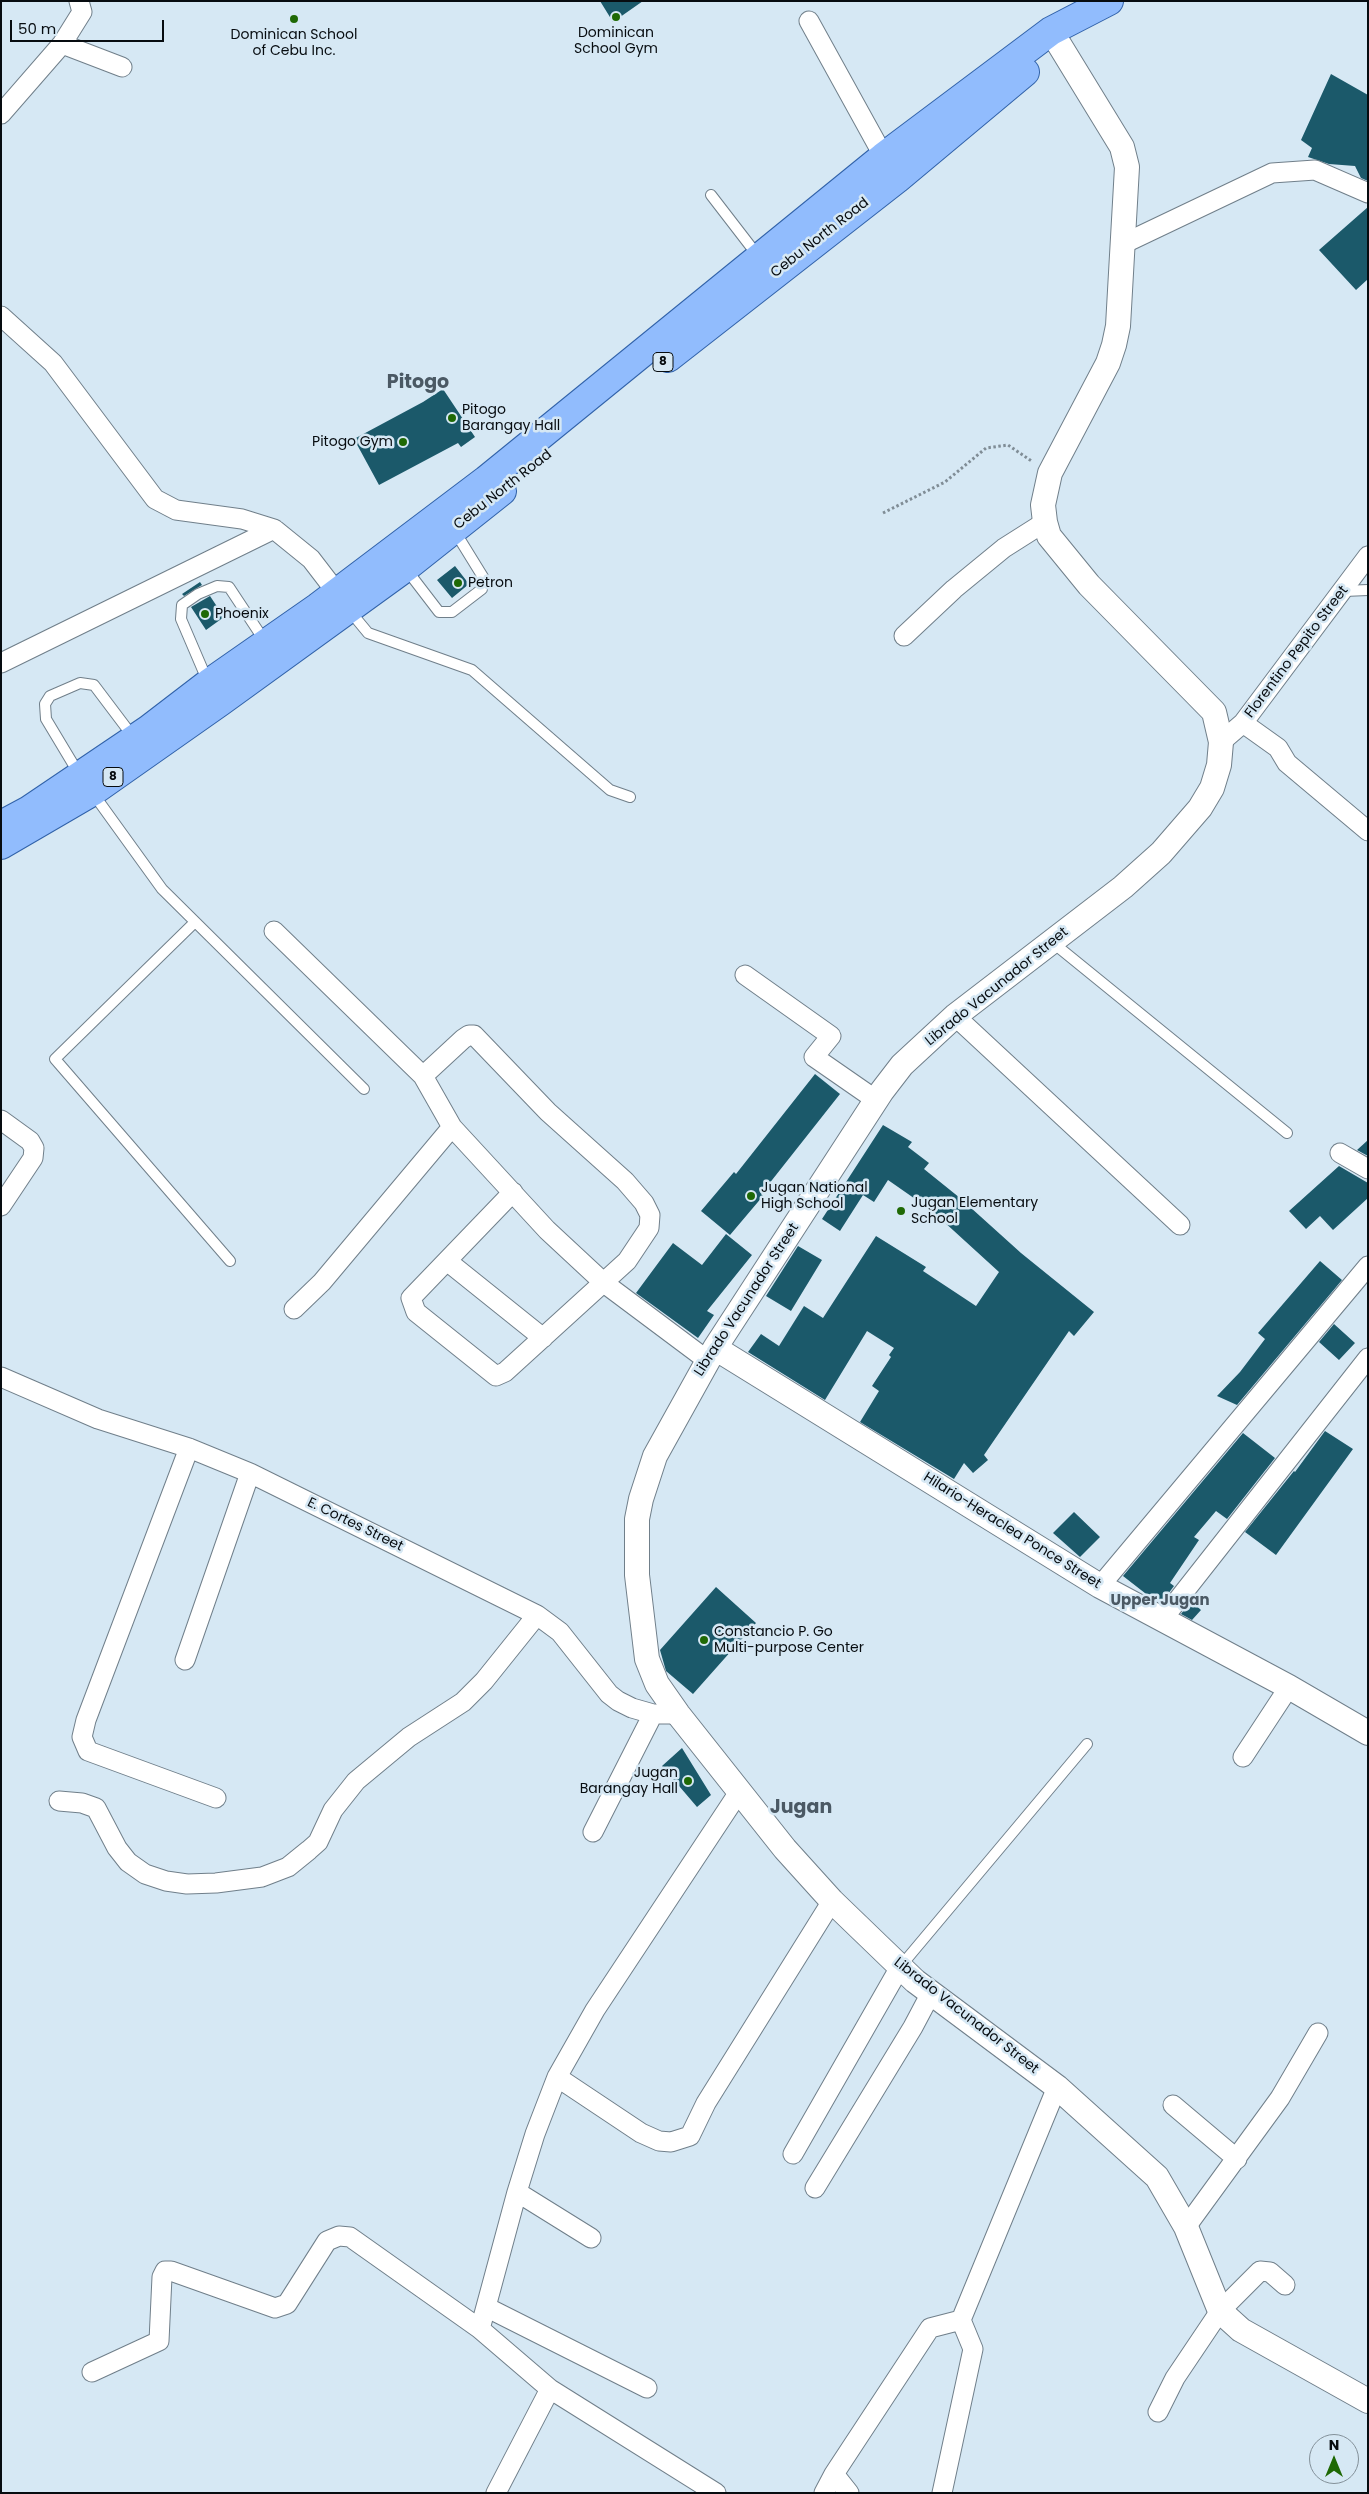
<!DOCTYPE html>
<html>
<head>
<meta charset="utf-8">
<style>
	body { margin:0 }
	#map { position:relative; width:1369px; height:2494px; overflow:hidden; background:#d6e8f4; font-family:Poppins,sans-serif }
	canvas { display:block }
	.frame { position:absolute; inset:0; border:2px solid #070c10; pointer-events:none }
	.north { position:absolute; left:1309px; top:2434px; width:50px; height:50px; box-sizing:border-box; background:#d6e8f4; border:1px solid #839099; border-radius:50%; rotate:0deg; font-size:14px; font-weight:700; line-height:20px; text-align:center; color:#070c10 }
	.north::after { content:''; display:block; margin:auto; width:18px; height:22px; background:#1f6905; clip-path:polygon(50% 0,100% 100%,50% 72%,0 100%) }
	.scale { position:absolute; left:10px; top:20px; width:154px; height:22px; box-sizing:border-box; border:2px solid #070c10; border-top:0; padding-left:6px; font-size:15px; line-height:18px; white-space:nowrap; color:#070c10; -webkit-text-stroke:4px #d6e8f4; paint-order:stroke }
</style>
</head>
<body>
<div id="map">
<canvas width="1369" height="2494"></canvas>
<div class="frame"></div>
<div class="north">N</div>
<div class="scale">50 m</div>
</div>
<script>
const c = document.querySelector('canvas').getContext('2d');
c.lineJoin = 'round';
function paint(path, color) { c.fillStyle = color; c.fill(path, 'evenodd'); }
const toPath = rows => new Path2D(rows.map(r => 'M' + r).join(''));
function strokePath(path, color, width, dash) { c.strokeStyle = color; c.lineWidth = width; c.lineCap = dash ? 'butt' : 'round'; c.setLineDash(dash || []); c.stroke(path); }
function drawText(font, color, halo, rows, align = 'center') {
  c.font = font + ' Poppins,sans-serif'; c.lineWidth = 5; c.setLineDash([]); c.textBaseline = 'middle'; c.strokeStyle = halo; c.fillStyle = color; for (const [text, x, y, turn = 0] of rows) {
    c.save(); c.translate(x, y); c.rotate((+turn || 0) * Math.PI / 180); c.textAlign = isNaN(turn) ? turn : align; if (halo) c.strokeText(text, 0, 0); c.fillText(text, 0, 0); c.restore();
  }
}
paint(toPath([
	[600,1,643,1,613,22],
	[1331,74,1368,95,1368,181,1361,178,1355,166,1329,164,1308,157,1312,148,1301,140],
	[1368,207,1368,279,1356,290,1319,250],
	[443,389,475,437,461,447,458,443,379,485,354,439,423,402],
	[455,566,469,584,452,598,437,580],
	[200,582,202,585,184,596,182,594],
	[210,596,224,617,206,630,191,607],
	[815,1074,840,1094,761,1194,763,1196,730,1235,701,1211,734,1172,736,1174],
	[883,1125,912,1142,908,1147,929,1163,924,1169,960,1198,1021,1253,1094,1312,1074,1336,1069,1331,984,1455,988,1460,973,1473,964,1463,954,1479,860,1422,879,1391,872,1386,891,1357,889,1355,894,1348,867,1331,825,1400,748,1352,761,1334,779,1346,804,1306,823,1318,876,1236,926,1267,923,1271,976,1306,999,1272,931,1210,888,1180,874,1202,863,1195,840,1231,822,1219],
	[1368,1140,1368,1156,1357,1150],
	[1339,1166,1368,1183,1368,1198,1333,1230,1320,1216,1306,1229,1289,1211],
	[726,1234,752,1255,707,1311,714,1315,698,1338,636,1293,673,1243,702,1265],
	[798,1246,822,1260,791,1311,766,1296],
	[1320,1261,1342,1280,1237,1405,1217,1396,1240,1372,1265,1339,1258,1333],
	[1334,1324,1355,1343,1339,1360,1319,1342],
	[1325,1431,1353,1449,1276,1555,1245,1532,1294,1471,1295,1472],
	[1243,1433,1275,1458,1227,1519,1216,1511,1194,1537,1199,1540,1170,1583,1174,1586,1162,1602,1154,1595,1150,1597,1123,1576],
	[1074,1512,1100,1537,1080,1557,1053,1533],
	[716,1587,756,1623,693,1694,666,1671,660,1650],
	[1191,1601,1201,1610,1192,1620,1181,1614],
	[682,1748,711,1795,697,1807,662,1766]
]), '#1b596a');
const service = toPath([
	[711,195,758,256],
	[406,569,439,612,452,612,482,589,483,577,454,530],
	[1344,591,1368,590],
	[349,610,368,633,472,670,610,790,630,797],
	[208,682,181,619,182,605,198,594,217,586,229,587,266,643],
	[79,774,46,719,45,704,50,696,80,683,94,685,134,738],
	[92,792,162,889,364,1089],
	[195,922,55,1059,230,1261],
	[1052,942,1287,1133],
	[900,1967,1087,1744]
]);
const minor = toPath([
	[809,21,889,166],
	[62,44,122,67],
	[1,114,62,44,82,12,79,1],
	[1123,244,1272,173,1315,170,1368,193],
	[1,316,53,363,155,499,176,510,242,519,274,529,311,559,344,602],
	[904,636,954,589,1004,548,1045,522],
	[1,663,274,529],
	[1243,723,1278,748,1287,763,1368,831],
	[1221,742,1243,723,1368,556],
	[274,931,423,1076,452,1127,547,1230,604,1283,707,1360],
	[745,975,831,1036,814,1057,876,1100],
	[955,1016,1180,1225],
	[423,1076,463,1039,469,1035,474,1035,548,1112,625,1181,644,1203,650,1215,649,1228,627,1261,505,1372,496,1376,416,1312,411,1298,513,1192],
	[1,1120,30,1141,34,1148,33,1158,1,1206],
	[1340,1153,1368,1169],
	[447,1261,543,1338],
	[294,1309,322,1282,452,1127],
	[1,1377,98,1419,189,1448,250,1473,537,1615,560,1632,609,1694,618,1701,632,1708,653,1714,678,1714],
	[189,1448,86,1720,82,1737,88,1751,216,1798],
	[1100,1586,1368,1266],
	[1162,1620,1368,1358],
	[185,1660,250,1473],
	[1243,1757,1289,1687],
	[59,1801,82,1803,96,1808,117,1848,128,1862,145,1874,166,1881,187,1884,216,1883,262,1877,288,1867,309,1850,318,1842,333,1810,356,1781,409,1737,463,1702,484,1681,537,1615],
	[593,1832,653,1714],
	[557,2077,641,2133,659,2141,671,2142,690,2136,706,2103,832,1901],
	[1173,2105,1237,2159],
	[793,2154,900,1967],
	[815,2188,913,2027,931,1993],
	[517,2192,591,2238],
	[1186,2227,1280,2098,1318,2033],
	[486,2307,647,2388],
	[480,2329,517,2192,535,2134,557,2077,595,2010,739,1792],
	[92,2372,159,2341,162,2277,165,2271,171,2271,275,2308,287,2304,327,2241,339,2236,350,2237,480,2329,550,2389,716,2493],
	[1158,2412,1175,2378,1220,2311,1260,2271,1270,2272,1285,2285],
	[834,2474,849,2493],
	[496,2493,550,2389],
	[824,2493,834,2474,930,2328,961,2320],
	[942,2493,973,2349,961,2320,1057,2087]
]);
const tertiary = toPath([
	[1051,31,1122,147,1127,167,1118,326,1114,345,1108,363,1050,473,1043,505,1045,522,1049,536,1089,585,1214,712,1221,742,1219,765,1212,788,1200,808,1161,853,1123,887,955,1016,902,1065,882,1091,715,1348,655,1456,641,1499,637,1519,637,1575,647,1659,657,1684,678,1714,785,1849,832,1901,915,1981,1057,2087,1157,2177,1186,2227,1220,2311,1241,2330,1368,2401],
	[715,1348,1100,1586,1289,1687,1368,1733]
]);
const primary = toPath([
	[668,358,897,179,1025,72],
	[1,825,29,810,149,729,209,683,318,607,486,480,883,157,1051,31,1109,1],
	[1,845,92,792,220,702,405,568,502,491]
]);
strokePath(service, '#707f8a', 12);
strokePath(minor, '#707f8a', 21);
strokePath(tertiary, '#707f8a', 26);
strokePath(primary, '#3162a9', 30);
strokePath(toPath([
	[883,513,945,482,986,448,1008,445,1033,462]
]), '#808d96', 3, [2.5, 2.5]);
strokePath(service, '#fff', 10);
strokePath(minor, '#fff', 19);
strokePath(tertiary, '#fff', 24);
strokePath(primary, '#91bcfd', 28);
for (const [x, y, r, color] of [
	[616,17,5,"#1f6905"],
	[294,19,5,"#1f6905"],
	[452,418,5,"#1f6905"],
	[403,442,5,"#1f6905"],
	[458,583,5,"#1f6905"],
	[205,614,5,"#1f6905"],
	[751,1196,5,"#1f6905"],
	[901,1211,5,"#1f6905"],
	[704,1640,5,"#1f6905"],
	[688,1781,5,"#1f6905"]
]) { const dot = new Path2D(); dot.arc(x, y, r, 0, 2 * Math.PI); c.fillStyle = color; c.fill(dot); strokePath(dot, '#d6e8f4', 2); }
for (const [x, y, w] of [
	[663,362,20],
	[113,777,20]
]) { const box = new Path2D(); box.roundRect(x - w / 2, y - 9.5, w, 19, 4); c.fillStyle = '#d6e8f4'; c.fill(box); strokePath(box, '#070c10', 1); }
drawText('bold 12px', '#070c10', null, [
	["8",663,362],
	["8",113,777]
]);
drawText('14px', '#070c10', '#d6e8f4', [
	["Dominican",616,33,"center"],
	["School Gym",616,49,"center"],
	["Dominican School",294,35,"center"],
	["of Cebu Inc.",294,51,"center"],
	["Pitogo",462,410],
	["Barangay Hall",462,426],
	["Pitogo Gym",393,442,"right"],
	["Petron",468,583],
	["Phoenix",215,614],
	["Jugan National",761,1188],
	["High School",761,1204],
	["Jugan Elementary",911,1203],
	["School",911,1219],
	["Constancio P. Go",714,1632],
	["Multi-purpose Center",714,1648],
	["Jugan",678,1773,"right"],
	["Barangay Hall",678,1789,"right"]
], 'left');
drawText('14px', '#070c10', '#d6e8f4', [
	["Cebu North Road",820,238,-38],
	["Cebu North Road",503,490,-38],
	["Florentino Pepito Street",1297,652,-53],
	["Librado Vacunador Street",997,987,-39],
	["Librado Vacunador Street",747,1300,-57],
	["E. Cortes Street",355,1525,26],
	["Hilario-Heraclea Ponce Street",1012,1531,32],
	["Librado Vacunador Street",966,2016,38]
]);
drawText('bold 15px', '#4b5964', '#d6e8f4', [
	["Upper Jugan",1160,1601]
]);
drawText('bold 19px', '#4b5964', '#d6e8f4', [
	["Pitogo",418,383],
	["Jugan",801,1808]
]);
</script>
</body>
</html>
